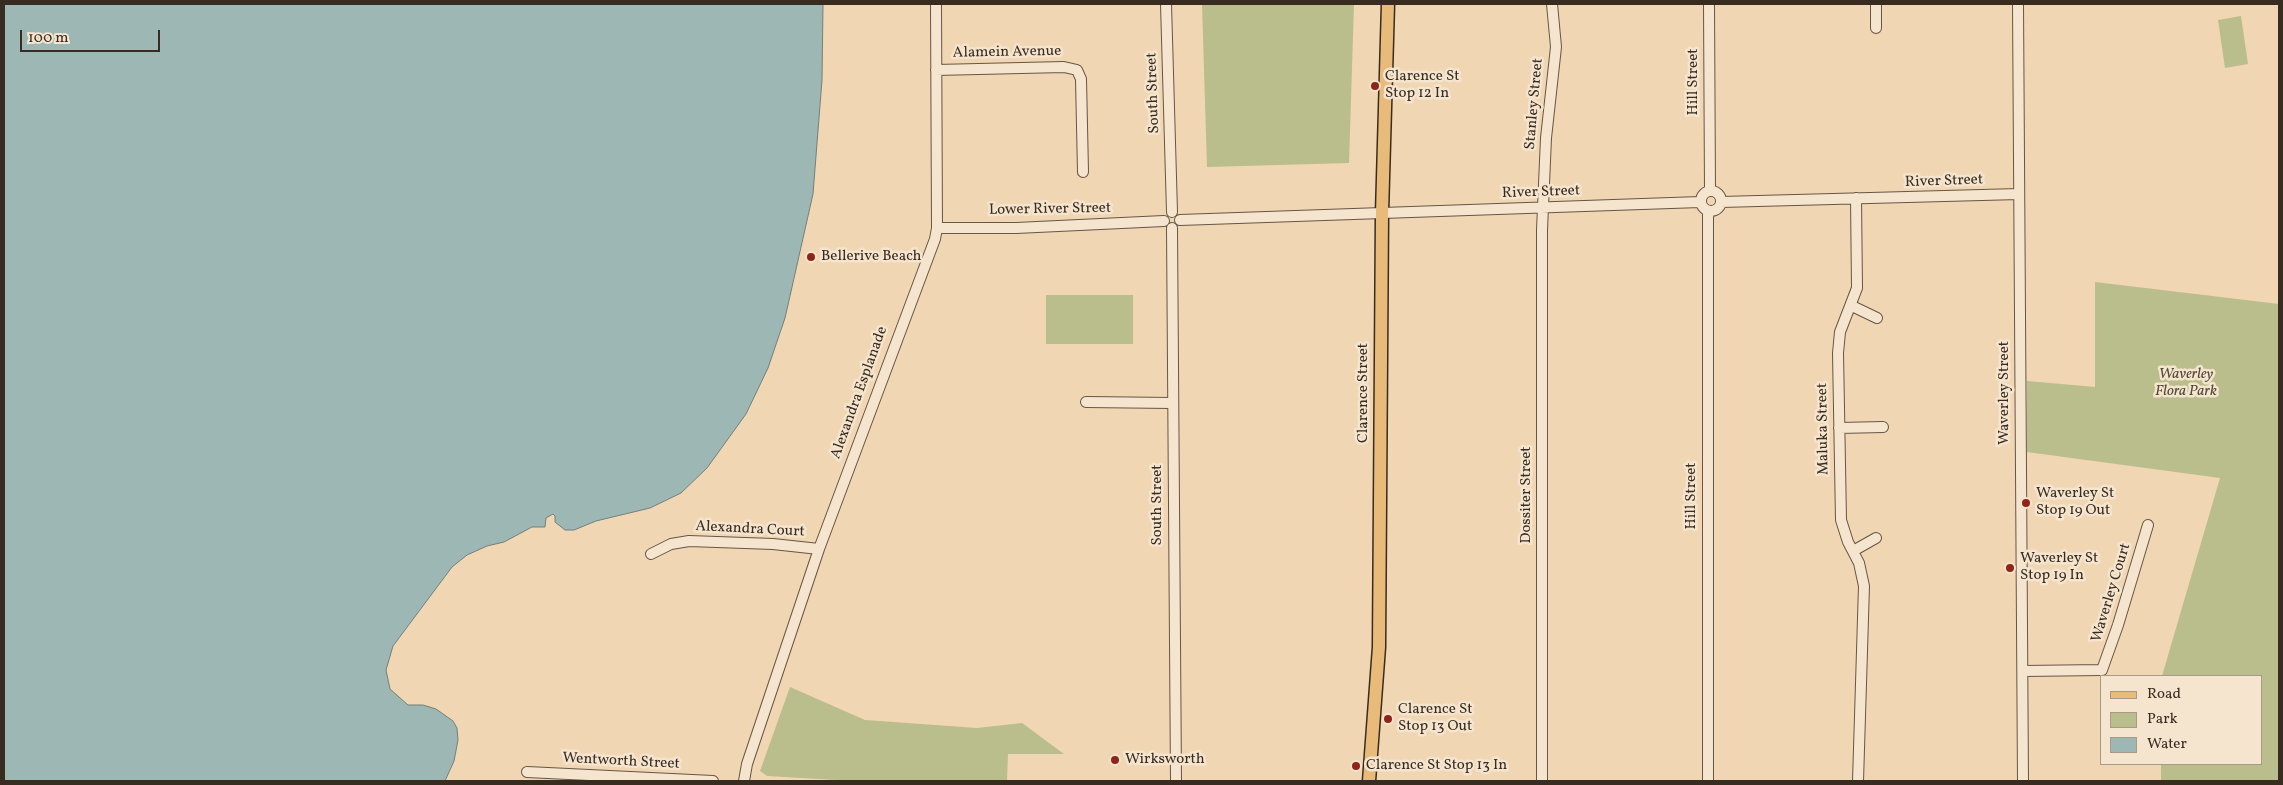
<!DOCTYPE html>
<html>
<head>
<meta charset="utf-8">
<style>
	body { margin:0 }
	#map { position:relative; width:2283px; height:785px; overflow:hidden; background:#f0d6b3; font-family:Vollkorn,serif }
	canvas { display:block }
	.frame { position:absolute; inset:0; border:5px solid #382c20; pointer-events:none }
	.legend { position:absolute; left:2100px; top:675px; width:162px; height:90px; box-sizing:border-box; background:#f5e4ce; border:1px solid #a99a88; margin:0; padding:6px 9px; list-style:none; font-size:15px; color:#382c20 }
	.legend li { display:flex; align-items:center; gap:10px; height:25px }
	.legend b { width:25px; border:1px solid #a99a88 }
	.scale { position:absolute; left:20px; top:30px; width:140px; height:22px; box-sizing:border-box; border:2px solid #382c20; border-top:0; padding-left:6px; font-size:15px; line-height:18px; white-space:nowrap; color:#382c20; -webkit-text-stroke:4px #f5e4ce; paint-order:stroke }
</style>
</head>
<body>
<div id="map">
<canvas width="2283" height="785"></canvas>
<div class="frame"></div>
<ul class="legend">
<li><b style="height:6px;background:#e8bb7a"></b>Road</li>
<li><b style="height:14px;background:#babd8c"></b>Park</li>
<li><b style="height:14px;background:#9cb7b4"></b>Water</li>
</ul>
<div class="scale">100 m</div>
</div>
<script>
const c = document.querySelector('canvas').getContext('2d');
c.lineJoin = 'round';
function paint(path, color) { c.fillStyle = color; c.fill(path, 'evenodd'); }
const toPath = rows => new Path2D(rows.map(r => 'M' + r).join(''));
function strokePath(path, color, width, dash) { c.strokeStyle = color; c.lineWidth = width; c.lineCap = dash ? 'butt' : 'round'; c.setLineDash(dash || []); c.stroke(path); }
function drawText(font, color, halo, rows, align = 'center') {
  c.font = font + ' Vollkorn,serif'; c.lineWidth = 5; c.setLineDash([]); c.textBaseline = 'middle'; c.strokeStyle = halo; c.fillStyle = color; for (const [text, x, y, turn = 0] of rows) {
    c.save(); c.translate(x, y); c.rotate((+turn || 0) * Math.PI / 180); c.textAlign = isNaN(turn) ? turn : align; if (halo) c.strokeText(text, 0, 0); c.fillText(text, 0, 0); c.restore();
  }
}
paint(toPath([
	[1202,4,1354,4,1349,163,1207,167],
	[2241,16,2248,64,2225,68,2218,20],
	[2095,282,2279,304,2279,781,2161,781,2161,764,2262,764,2262,676,2162,676,2220,478,2027,452,2027,381,2095,387],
	[1046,295,1133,295,1133,344,1046,344],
	[790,687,865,720,977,728,1022,723,1064,754,1008,754,1007,781,1009,781,853,781,767,776,760,771]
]), '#babd8c');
const water = toPath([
	[4,4,823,4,822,80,813,194,785,318,768,368,746,414,707,468,681,493,650,508,596,521,574,530,565,530,555,522,555,516,553,514,546,518,545,527,532,527,504,542,487,546,467,555,452,567,393,646,386,670,390,689,408,705,423,705,436,709,453,721,457,728,458,740,454,761,445,781,4,781,4,4]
]);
paint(water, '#9cb7b4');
strokePath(water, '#747f79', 1);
const minor = toPath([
	[1166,4,1172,212],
	[1709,4,1710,191],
	[1876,4,1876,28],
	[2018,4,2023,781],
	[936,70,1064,67,1077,70,1081,79,1083,172],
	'1701 201a10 10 0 1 1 20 0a10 10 0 1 1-20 0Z',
	[1856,198,1857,288,1840,332,1838,353,1841,520,1848,542,1859,563,1864,586,1858,781],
	[1721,202,2019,194],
	[1180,220,1700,202],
	[937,228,1016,228,1164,221],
	[1172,228,1176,781],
	[1852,306,1877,318],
	[1086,402,1172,403],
	[1839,428,1883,427],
	[1853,551,1876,538],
	[651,554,671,544,689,541,773,544,819,549],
	[2023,671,2102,670,2118,625,2148,525],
	[527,772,713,781],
	[744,781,747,764,819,549,935,239,937,228,936,4],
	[1542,781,1542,230,1546,138,1556,47,1552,4],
	[1708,781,1708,211]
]);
const major = toPath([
	[1369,781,1379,647,1382,213,1388,4]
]);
strokePath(minor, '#665645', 12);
strokePath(major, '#382c20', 15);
strokePath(minor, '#f5e4ce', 10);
strokePath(major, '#e8bb7a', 12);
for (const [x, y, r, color] of [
	[1375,86,5,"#8f2418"],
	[811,257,5,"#8f2418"],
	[2026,503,5,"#8f2418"],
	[2010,568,5,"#8f2418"],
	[1388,719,5,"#8f2418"],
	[1115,760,5,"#8f2418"],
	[1356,766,5,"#8f2418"]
]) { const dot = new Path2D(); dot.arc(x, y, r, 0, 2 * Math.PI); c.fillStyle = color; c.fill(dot); strokePath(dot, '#f5e4ce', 2); }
drawText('15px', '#382c20', '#f5e4ce', [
	["Alamein Avenue",1007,53,-1],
	["Hill Street",1694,82,-90],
	["South Street",1154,93,-92],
	["Stanley Street",1535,104,-85],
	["River Street",1944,182,-2],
	["River Street",1541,193,-2],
	["Lower River Street",1050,210,-1],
	["Alexandra Esplanade",860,393,-70],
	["Clarence Street",1364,393,-90],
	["Waverley Street",2005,393,-90],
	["Maluka Street",1824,429,-91],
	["Dossiter Street",1527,495,-90],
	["Hill Street",1692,496,-90],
	["South Street",1158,505,-90],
	["Alexandra Court",750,530,3],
	["Waverley Court",2112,593,-73],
	["Wentworth Street",621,762,3]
]);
drawText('15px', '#382c20', '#f5e4ce', [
	["Clarence St",1385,77],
	["Stop 12 In",1385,94],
	["Bellerive Beach",821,257],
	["Waverley St",2036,494],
	["Stop 19 Out",2036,511],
	["Waverley St",2020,559],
	["Stop 19 In",2020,576],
	["Clarence St",1398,710],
	["Stop 13 Out",1398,727],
	["Wirksworth",1125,760],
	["Clarence St Stop 13 In",1366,766]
], 'left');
drawText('italic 15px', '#524936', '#f5e4ce', [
	["Waverley",2186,375],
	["Flora Park",2186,392]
]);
</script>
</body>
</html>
